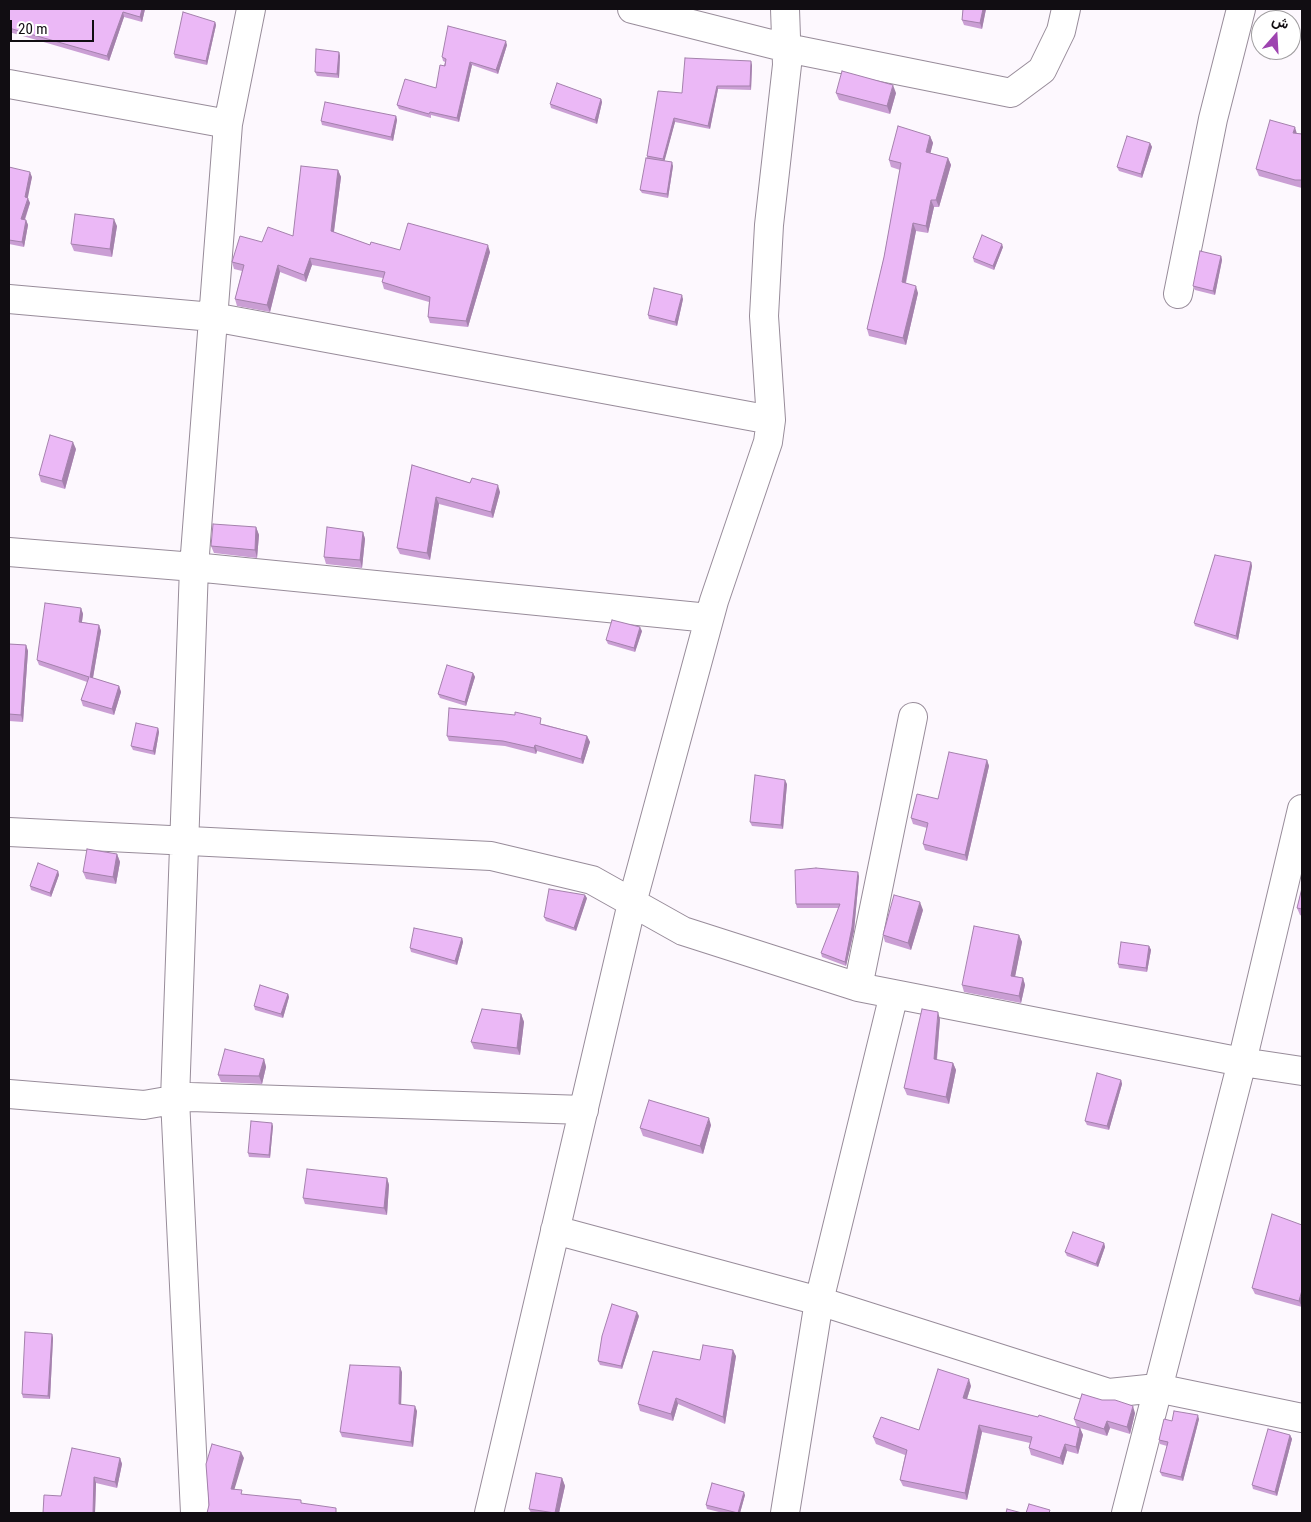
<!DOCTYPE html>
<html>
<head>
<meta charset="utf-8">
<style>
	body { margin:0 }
	#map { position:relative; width:1311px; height:1522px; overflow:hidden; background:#fdf8fe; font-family:"Roboto Condensed",Vazirmatn,sans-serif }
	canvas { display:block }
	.frame { position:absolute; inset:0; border:10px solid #110d12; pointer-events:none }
	.north { position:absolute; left:1251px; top:10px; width:50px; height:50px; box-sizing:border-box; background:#fff; border:1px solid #a09ea0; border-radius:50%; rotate:19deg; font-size:14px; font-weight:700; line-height:20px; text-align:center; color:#110d12 }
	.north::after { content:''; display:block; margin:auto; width:18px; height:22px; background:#9e44b0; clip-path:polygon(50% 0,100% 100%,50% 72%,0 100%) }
	.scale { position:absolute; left:10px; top:20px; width:84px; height:22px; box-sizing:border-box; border:2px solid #110d12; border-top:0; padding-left:6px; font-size:15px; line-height:18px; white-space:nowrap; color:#110d12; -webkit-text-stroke:4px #fff; paint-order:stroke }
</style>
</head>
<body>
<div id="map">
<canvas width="1311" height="1522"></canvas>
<div class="frame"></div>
<div class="north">ش</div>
<div class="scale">20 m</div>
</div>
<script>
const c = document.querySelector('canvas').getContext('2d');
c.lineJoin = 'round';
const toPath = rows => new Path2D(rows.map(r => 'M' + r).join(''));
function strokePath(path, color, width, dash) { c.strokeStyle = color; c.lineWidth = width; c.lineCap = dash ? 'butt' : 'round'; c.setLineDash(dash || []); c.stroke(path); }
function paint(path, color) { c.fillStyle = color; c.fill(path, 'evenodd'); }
const minor = toPath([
	[632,9,787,48,1011,93,1042,70,1061,31,1066,9],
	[9,84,228,124],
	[1178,294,1213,119,1241,9],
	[9,299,213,317,771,420],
	[9,552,194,567,709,618],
	[9,832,491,856,592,880,683,931,858,987,1242,1062,1302,1071],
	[858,987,913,717],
	[9,1094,144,1105,190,1097,584,1110],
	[555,1230,819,1301,1109,1393,1157,1388,1302,1418],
	[195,1513,175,1099,194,567,228,124,251,9],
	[489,1513,632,903,714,601,768,442,771,420,764,316,769,225,787,65,785,9],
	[785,1513,819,1301,894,994],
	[1126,1513,1242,1062,1302,809]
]);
strokePath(minor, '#988c9a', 30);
strokePath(minor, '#fff', 28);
paint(toPath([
	[9,9,145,9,142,22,124,17,109,61,9,32],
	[963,9,986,9,982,29,964,25,962,20],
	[215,22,216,25,207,65,175,58,174,54],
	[507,45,498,74,472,65,459,122,431,115,431,118,399,109,397,105,436,88,445,62,443,61,442,57],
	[339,52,340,56,339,78,317,76,315,72],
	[752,65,751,90,718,89,710,129,675,122,664,161,673,166,668,198,642,193,640,190,647,158,647,156,682,93],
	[836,93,896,93,890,114,839,100],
	[601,99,602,102,597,124,551,108,550,104],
	[396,116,397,120,393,141,322,125,321,121],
	[1297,134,1302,134,1302,188,1298,187,1259,176,1256,169],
	[930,136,933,143,930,153,948,158,951,165,939,207,934,207,928,233,916,231,906,283,918,293,906,345,869,336,867,329,884,257,900,170,891,167,889,160],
	[1150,143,1152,147,1142,178,1119,171,1117,167],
	[9,167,32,177,27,198,30,203,25,220,26,220,28,225,24,247,9,244],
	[338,170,341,177,334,232,370,245,400,250,490,252,468,327,430,323,428,317,429,302,384,289,382,282,383,278,312,265,306,282,280,272,270,312,237,306,235,299,242,271,234,269,232,262,293,236],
	[117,226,112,257,74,251,71,244],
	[1003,247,994,270,974,262,973,258],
	[1221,256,1222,260,1215,295,1195,290,1193,286],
	[683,299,677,326,649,319,648,315],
	[76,449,65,489,41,482,39,475],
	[412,465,500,492,493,518,439,504,430,560,400,554,397,548],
	[256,527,259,535,257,558,214,553,211,546],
	[363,532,365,539,362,568,326,564,324,557],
	[1251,562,1252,566,1238,640,1195,626,1194,623],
	[81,608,83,614,82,622,99,625,101,631,93,678,119,686,121,692,114,715,83,706,81,700,87,682,39,665,37,660],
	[642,631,635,652,608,644,606,640],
	[9,644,26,645,28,651,23,722,9,721],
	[473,673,475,677,466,706,440,698,438,694],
	[543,724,587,736,590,742,583,764,537,751,536,754,505,746,449,741,447,736],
	[158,728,159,732,155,755,133,750,131,746],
	[987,760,989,766,967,861,925,850,923,844,927,828,913,824,911,818,938,799],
	[787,784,783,829,752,826,750,822],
	[117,854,120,862,116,884,86,879,83,872],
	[58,871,59,875,51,897,31,890,30,886],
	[859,876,854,931,846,966,822,957,821,953,839,908,797,908,796,904],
	[1302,888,1302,916,1300,915,1297,908],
	[587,898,576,931,546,921,544,917],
	[923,910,911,950,885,942,883,935],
	[1019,935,1022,942,1015,976,1023,978,1025,985,1021,1003,964,992,962,985],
	[462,938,463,942,457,965,411,952,410,948],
	[1149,946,1151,950,1147,972,1119,968,1118,964],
	[288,994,289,997,283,1018,255,1010,254,1006],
	[521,1014,524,1022,520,1055,474,1049,471,1042],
	[940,1019,937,1060,953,1063,956,1070,949,1104,907,1095,904,1088],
	[264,1059,266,1067,262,1084,221,1082,218,1075],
	[1121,1080,1122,1084,1109,1130,1087,1125,1085,1121],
	[711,1125,703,1154,643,1136,640,1128],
	[273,1126,270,1158,249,1157,248,1153],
	[387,1178,389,1185,387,1215,305,1204,303,1198],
	[1302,1225,1302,1307,1255,1294,1252,1288],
	[1104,1243,1105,1247,1098,1267,1067,1256,1065,1252],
	[639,1316,622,1369,600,1365,598,1361],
	[52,1334,53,1338,50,1399,23,1398,22,1394],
	[736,1356,725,1424,678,1404,673,1421,640,1411,638,1404,700,1360],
	[402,1372,401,1404,417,1411,413,1447,342,1437,340,1432],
	[971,1386,967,1399,1077,1427,1074,1419,1135,1413,1130,1434,1110,1428,1107,1436,1080,1428,1083,1435,1078,1454,1067,1451,1063,1465,1031,1455,1029,1448,1030,1443,982,1432,967,1500,903,1486,900,1480,905,1455,876,1444,873,1437,919,1430],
	[1199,1419,1183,1481,1162,1476,1160,1472,1167,1446,1160,1444,1159,1440,1172,1421],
	[1290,1435,1292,1439,1277,1496,1253,1489,1252,1485],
	[120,1458,122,1464,117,1488,96,1483,95,1513,43,1513,61,1496],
	[562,1478,565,1486,559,1513,531,1513,529,1509],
	[745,1495,740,1513,723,1513,707,1509,706,1505]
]), '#ca9ed4');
paint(toPath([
	[142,9,145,9,142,22,140,17],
	[983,9,986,9,982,29,980,23],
	[123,12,124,17,109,61,107,56],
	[215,22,216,25,207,65,206,61],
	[506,41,507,45,498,74,496,70],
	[339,52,340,56,339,78,337,74],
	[751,61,752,65,751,90,750,86],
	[470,62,472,65,459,122,457,118],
	[893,85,896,93,890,114,887,106],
	[717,86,718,89,710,129,708,126],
	[601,99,602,102,597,124,595,120],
	[396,116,397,120,393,141,391,137],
	[674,118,675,122,664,163,663,159],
	[1295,127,1297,134,1293,133],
	[930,136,933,143,929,159,926,152],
	[1150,143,1152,147,1142,178,1141,174],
	[948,158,951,165,939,207,936,200],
	[672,162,673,166,668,198,667,194],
	[338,170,341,177,333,238,331,231],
	[30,172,32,177,27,202,25,197],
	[28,198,30,203,23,224,21,219],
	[931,200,934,207,928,233,926,226],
	[114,219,117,226,112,257,110,249],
	[26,220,28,225,24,247,22,242],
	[913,223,916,231,904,290,902,282],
	[1002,244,1003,247,994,270,993,266],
	[488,245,490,252,468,327,466,321],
	[1221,256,1222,260,1215,295,1213,291],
	[310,258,312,265,306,282,304,275],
	[278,265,280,272,270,312,267,305],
	[916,286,918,293,906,345,903,338],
	[682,295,683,299,677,326,675,322],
	[73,442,76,449,65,489,62,481],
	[498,485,500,492,493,518,491,512],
	[436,497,439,504,430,560,427,553],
	[256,527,259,535,257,558,255,550],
	[363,532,365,539,362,568,360,560],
	[1251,562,1252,566,1238,640,1236,636],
	[81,608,83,614,81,628,79,622],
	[99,625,101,631,92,683,90,677],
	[640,627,642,631,635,652,634,648],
	[26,645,28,651,23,722,21,715],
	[473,673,475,677,466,706,465,702],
	[119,686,121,692,114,715,112,709],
	[158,728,159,732,155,755,153,751],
	[587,736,590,742,583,764,581,759],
	[535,745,537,751,536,754,534,748],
	[987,760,989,766,967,861,965,855],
	[785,780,787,784,783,829,781,825],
	[117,854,120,862,116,884,113,877],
	[58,871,59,875,51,897,50,893],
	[858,872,859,876,854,931,846,966,845,962],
	[585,895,587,898,576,931,574,928],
	[920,902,923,910,911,950,908,943],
	[1019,935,1022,942,1014,982,1011,976],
	[462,938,463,942,457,965,455,961],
	[1149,946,1151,950,1147,972,1146,968],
	[1023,978,1025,985,1021,1003,1019,996],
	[288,994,289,997,283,1018,281,1014],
	[938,1012,940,1019,936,1066,934,1059],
	[521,1014,524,1022,520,1055,517,1048],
	[264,1059,266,1067,262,1084,259,1076],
	[953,1063,956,1070,949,1104,946,1097],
	[1121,1080,1122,1084,1109,1130,1107,1126],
	[709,1118,711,1125,703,1154,700,1146],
	[272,1123,273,1126,270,1158,269,1155],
	[387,1178,389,1185,387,1215,384,1208],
	[1104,1243,1105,1247,1098,1267,1096,1264],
	[1302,1290,1302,1307,1299,1301],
	[637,1312,639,1316,622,1369,621,1366],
	[52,1334,53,1338,50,1399,48,1396],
	[733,1350,736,1356,725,1424,723,1417],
	[400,1367,402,1372,401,1409,399,1404],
	[969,1379,971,1386,965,1405,963,1398],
	[676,1398,678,1404,673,1421,671,1414],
	[415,1406,417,1411,413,1447,411,1442],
	[1133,1406,1135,1413,1130,1434,1127,1427],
	[1198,1415,1199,1419,1183,1481,1181,1477],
	[1107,1421,1110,1428,1107,1436,1104,1429],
	[979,1425,982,1432,967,1500,965,1493],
	[1080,1428,1083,1435,1078,1454,1076,1447],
	[1290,1435,1292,1439,1277,1496,1275,1492],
	[1065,1444,1067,1451,1063,1465,1060,1458],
	[241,1452,244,1458,233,1494,231,1489],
	[120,1458,122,1464,117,1488,115,1482],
	[94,1477,96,1483,95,1513,93,1513],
	[562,1478,565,1486,559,1513,555,1513],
	[744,1492,745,1495,740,1513,738,1513]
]), '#a481ac');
const building = toPath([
	[9,9,142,9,140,17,123,12,107,56,9,28,9,9],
	[963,9,983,9,980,23,962,20,963,9],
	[183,12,215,22,206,61,174,54,183,12],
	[448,26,506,41,496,70,470,62,457,118,430,112,429,114,397,105,405,79,436,88,440,65,445,66,446,59,442,57,448,26],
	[316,49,339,52,337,74,315,72,316,49],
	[685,58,751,61,750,86,717,86,708,126,674,118,663,159,647,156,658,91,682,93,685,58],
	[842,71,893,85,887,106,836,93,842,71],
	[557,83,601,99,595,120,550,104,557,83],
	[325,102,396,116,391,137,321,121,325,102],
	[1270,120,1295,127,1293,133,1302,134,1302,180,1295,180,1256,169,1270,120],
	[898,126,930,136,926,152,948,158,936,200,931,200,926,226,913,223,902,282,916,286,903,338,867,329,884,257,901,163,889,160,898,126],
	[1127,136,1150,143,1141,174,1117,167,1127,136],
	[646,158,672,162,667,194,640,190,646,158],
	[301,166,338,170,331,231,370,245,371,242,400,250,408,223,488,245,466,321,428,317,430,297,382,282,385,272,310,258,304,275,278,265,267,305,235,299,244,265,232,262,240,236,262,242,268,227,293,236,301,166],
	[9,167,30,172,25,197,28,198,21,219,26,220,22,242,9,240,9,167],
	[75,214,114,219,110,249,71,244,75,214],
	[982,235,1002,244,993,266,973,258,982,235],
	[1200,251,1221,256,1213,291,1193,286,1200,251],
	[654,288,682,295,675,322,648,315,654,288],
	[50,435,73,442,62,481,39,475,50,435],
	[412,465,470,483,472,478,498,485,491,512,436,497,427,553,397,548,412,465],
	[213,524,256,527,255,550,211,546,213,524],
	[327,527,363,532,360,560,324,557,327,527],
	[1215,555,1251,562,1236,636,1194,623,1215,555],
	[45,603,81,608,79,622,99,625,90,677,119,686,112,709,81,700,89,677,37,660,45,603],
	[612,620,640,627,634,648,606,640,612,620],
	[9,644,26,645,21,715,9,714,9,644],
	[447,665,473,673,465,702,438,694,447,665],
	[449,708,515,715,515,712,541,718,540,724,587,736,581,759,535,745,534,748,503,741,447,736,449,708],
	[136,723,158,728,153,751,131,746,136,723],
	[949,752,987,760,965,855,923,844,928,823,911,818,917,794,938,799,949,752],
	[755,775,785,780,781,825,750,822,755,775],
	[87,849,117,854,113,877,83,872,87,849],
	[38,863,58,871,50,893,30,886,38,863],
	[816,868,858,872,852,927,845,962,821,953,840,904,796,904,795,870,816,868],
	[1302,888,1302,909,1297,908,1302,888],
	[549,889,585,895,574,928,544,917,549,889],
	[894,895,920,902,908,943,883,935,894,895],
	[974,926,1019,935,1011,976,1023,978,1019,996,962,985,974,926],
	[414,928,462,938,455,961,410,948,414,928],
	[1121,942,1149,946,1146,968,1118,964,1121,942],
	[260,985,288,994,281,1014,254,1006,260,985],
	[482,1009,521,1014,517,1048,471,1042,482,1009],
	[922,1009,938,1012,934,1059,953,1063,946,1097,904,1088,922,1009],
	[225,1049,264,1059,259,1076,218,1075,225,1049],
	[1097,1073,1121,1080,1107,1126,1085,1121,1097,1073],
	[649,1100,709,1118,700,1146,640,1128,649,1100],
	[251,1121,272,1123,269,1155,248,1153,251,1121],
	[307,1169,387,1178,384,1208,303,1198,307,1169],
	[1272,1214,1302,1225,1302,1290,1299,1301,1252,1288,1272,1214],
	[1073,1232,1104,1243,1096,1264,1065,1252,1073,1232],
	[612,1304,637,1312,621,1366,598,1361,602,1336,612,1304],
	[25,1332,52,1334,48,1396,22,1394,25,1332],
	[703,1345,733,1350,723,1417,676,1398,671,1414,638,1404,653,1351,700,1360,703,1345],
	[350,1365,400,1367,399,1404,415,1406,411,1442,340,1432,350,1365],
	[938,1369,969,1379,963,1398,1038,1417,1039,1415,1080,1428,1076,1447,1065,1444,1060,1458,1029,1448,1032,1437,979,1425,965,1493,900,1480,907,1450,873,1437,881,1417,919,1430,938,1369],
	[1082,1394,1102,1400,1115,1400,1133,1406,1127,1427,1107,1421,1104,1429,1074,1419,1082,1394],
	[1174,1411,1198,1415,1181,1477,1160,1472,1168,1442,1159,1440,1164,1419,1172,1421,1174,1411],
	[1268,1429,1290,1435,1275,1492,1252,1485,1268,1429],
	[212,1444,241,1452,231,1489,242,1490,241,1494,301,1500,301,1503,336,1508,336,1513,207,1513,209,1505,206,1464,212,1444],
	[72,1448,120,1458,115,1482,94,1477,93,1513,43,1513,44,1495,61,1496,72,1448],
	[536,1473,562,1478,555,1513,529,1509,536,1473],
	[712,1483,744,1492,738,1513,706,1505,712,1483],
	[1029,1504,1050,1510,1049,1513,1026,1513,1029,1504],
	[1007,1509,1022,1513,1006,1513,1007,1509]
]);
paint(building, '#ebb8f6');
strokePath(building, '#a481ac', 1);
</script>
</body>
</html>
